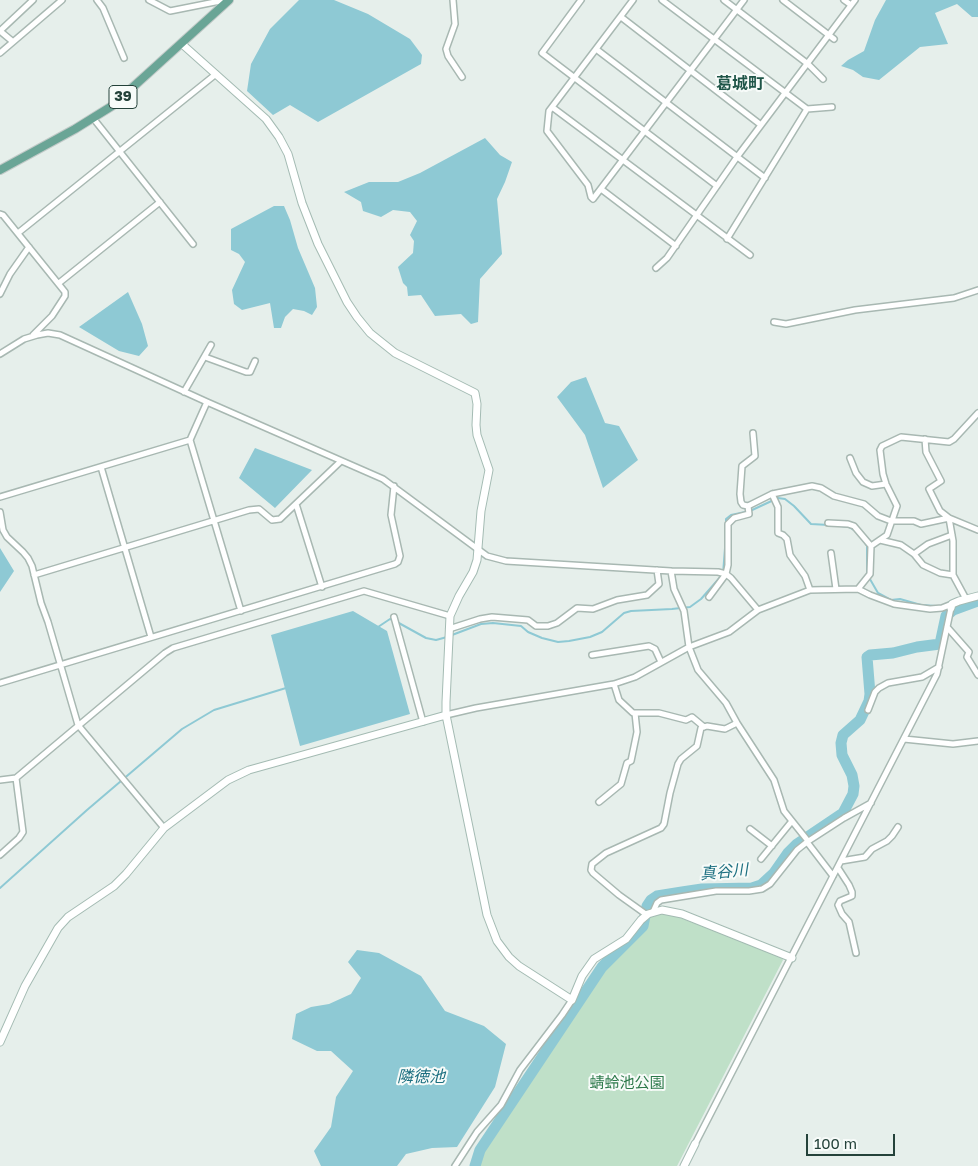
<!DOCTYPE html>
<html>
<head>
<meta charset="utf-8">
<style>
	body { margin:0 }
	#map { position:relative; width:978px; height:1166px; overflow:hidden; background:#e6efeb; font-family:"Golos Text",sans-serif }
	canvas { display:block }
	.scale { position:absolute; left:806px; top:1134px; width:89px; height:22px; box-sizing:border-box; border:2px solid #24423a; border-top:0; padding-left:6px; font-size:15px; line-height:18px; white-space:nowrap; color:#24423a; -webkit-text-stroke:4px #f7fbf9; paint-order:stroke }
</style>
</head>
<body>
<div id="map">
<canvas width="978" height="1166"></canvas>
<div class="scale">100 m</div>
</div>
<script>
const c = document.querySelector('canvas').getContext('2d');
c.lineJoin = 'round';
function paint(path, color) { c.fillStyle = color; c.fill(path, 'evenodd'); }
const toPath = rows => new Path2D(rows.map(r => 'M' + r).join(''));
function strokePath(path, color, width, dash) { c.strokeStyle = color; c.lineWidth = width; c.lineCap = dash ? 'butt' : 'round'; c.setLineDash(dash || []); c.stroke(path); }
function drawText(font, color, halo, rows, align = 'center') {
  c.font = font + ' "Golos Text","Noto Sans JP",sans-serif'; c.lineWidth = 4; c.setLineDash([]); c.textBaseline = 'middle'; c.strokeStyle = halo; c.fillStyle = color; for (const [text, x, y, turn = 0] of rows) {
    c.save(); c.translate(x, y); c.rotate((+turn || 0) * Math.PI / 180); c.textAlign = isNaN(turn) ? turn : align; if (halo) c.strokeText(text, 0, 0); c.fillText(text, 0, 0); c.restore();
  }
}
paint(toPath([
	[665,913,670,914,781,956,783,960,677,1166,477,1166,482,1151,604,968,641,933,645,928,648,918]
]), '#bfe0c8');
paint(toPath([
	[299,0,334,0,368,14,410,39,422,55,421,64,318,122,290,105,273,115,247,91,251,64,270,29],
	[886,0,978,0,978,17,972,17,957,4,935,13,948,44,920,47,879,80,863,77,853,70,841,66,848,60,864,51,875,20],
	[485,138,500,155,512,162,505,182,497,199,502,254,480,279,478,322,471,324,461,314,435,316,421,295,408,296,407,287,403,283,398,267,413,253,414,241,410,235,417,221,410,212,393,210,381,217,363,211,361,202,344,192,369,182,398,182,420,173],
	[274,206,284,206,290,220,298,248,315,288,317,307,312,315,304,311,293,309,285,317,281,328,274,328,270,303,242,310,234,304,232,290,245,262,239,254,231,250,231,229],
	[128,292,142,324,148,346,139,356,119,351,79,327],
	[586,377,605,423,619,426,638,460,603,488,585,435,557,397,571,382],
	[255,448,312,470,275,508,239,478],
	[0,548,14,571,0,592],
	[353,611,387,631,410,714,300,746,271,635],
	[357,950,379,953,421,976,445,1011,484,1026,506,1044,495,1087,457,1147,432,1148,406,1154,397,1166,321,1166,314,1151,331,1127,336,1097,353,1071,331,1051,317,1051,292,1039,296,1014,311,1007,329,1004,351,994,361,978,348,962]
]), '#8ec9d4');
strokePath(toPath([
	[726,522,726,519,731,515,750,511,778,498,785,499,794,506,811,524,829,525],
	[841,526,849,527,857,532],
	[863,540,867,546,867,574,878,593,891,600,900,599,921,605,936,606],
	[397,622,426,638,436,640,447,637],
	[378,627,390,619,393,620],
	[452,635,481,624,493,623,521,626,528,632,542,638,558,642,569,641,590,637,602,632,624,613,631,611,672,609,690,607,701,599,723,574,726,535],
	[0,888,87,810,182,729,214,710,286,688]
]), '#8ec9d4', 2);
strokePath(toPath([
	[475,1166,480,1150,602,967,643,926,647,906,651,900,657,896,682,892,702,889,752,888,761,885,774,873,788,853,797,844,843,813,853,794,854,786,852,775,842,755,841,743,843,735,860,720,869,701,870,694,867,657,870,655,893,653,917,647,940,644,946,616,953,610,978,601]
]), '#8ec9d4', 11);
const street = toPath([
	[97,0,103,8,124,58],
	[149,0,170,11,225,0],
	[453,0,455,24,446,49,448,56,462,77],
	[581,0,542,53,717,186],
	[633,0,549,111,547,131,588,185,591,197,593,199,744,0],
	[662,0,807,109,832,107],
	[724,0,808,64,823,79],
	[783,0,834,39],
	[844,0,851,5],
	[621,17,761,125],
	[0,31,33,0],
	[0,31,12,41],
	[596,49,765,178],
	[0,53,62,0],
	[552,107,750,255],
	[93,118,193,244],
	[601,189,676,246],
	[0,214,3,215,65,292,65,296,52,316,33,335],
	[18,233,216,74],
	[727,239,807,109],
	[656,268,667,258,737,157,855,0],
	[59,283,160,202],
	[0,294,10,274,29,247],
	[774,322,786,324,855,310,954,298,978,290],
	[0,354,24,339,37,335,48,333,60,335,207,402,383,479,487,556,506,561,671,571,718,572,726,574,731,578,758,610],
	[205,357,246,372,250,372,255,361],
	[184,392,211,345],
	[207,402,190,440,241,611],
	[925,439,926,452,941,481,929,489,940,511,949,518,953,541,953,575,966,599],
	[850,458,856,473,863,482,872,486,886,484],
	[101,467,151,637],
	[772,494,778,507,778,533,783,535,787,539,790,555,805,576,810,590],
	[0,497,190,440],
	[296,504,322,587],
	[748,506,772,494,812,486,821,488,834,496,864,504,878,516,891,521,914,521,921,524,949,518,978,530],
	[0,512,3,530,7,537,23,552,28,558,32,566,41,603,48,622,78,725,164,828],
	[828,523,848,524,854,526,871,546],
	[880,540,901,545,914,554,923,565,940,573,953,575],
	[831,553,836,589],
	[914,554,928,544,952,535],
	[671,571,674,589,684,611,689,647,698,670,726,703,737,723,774,780,784,811,808,841],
	[34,575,249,510,259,509,272,520,280,519,341,461],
	[858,589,870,574,871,546,887,535,897,506,886,484,883,474,880,450,882,446,901,437,949,442,954,439,978,413],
	[709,597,726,574,728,565,728,524,734,518,749,514,748,506,743,505,741,502,740,494,742,466,755,456,753,433],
	[394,617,423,722],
	[947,627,969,652,967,657,978,675],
	[449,629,480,619,492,617,528,620,536,626,548,626,557,623,577,608,593,609,617,600,647,595,659,584,657,570],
	[592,655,649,646,655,649,661,662],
	[0,683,395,564,398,562,400,556,391,515,394,486],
	[614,684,619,700,633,713,659,713,686,720,692,717,704,727],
	[868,710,875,692,879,688,888,683,922,677,939,667],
	[446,715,476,708,614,684,635,677,689,647,729,632,758,610,810,590,858,589,870,595,894,604,930,609,942,608,952,604],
	[904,739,953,744,978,741],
	[0,780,16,778],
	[599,802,621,784,627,763,631,761,637,732,635,713],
	[750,829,772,846],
	[807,842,833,876],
	[0,855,19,838,23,832,16,778,165,653,173,648,364,591,450,616],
	[761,859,792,821],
	[841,861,865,857,872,849,887,841,892,836,898,827],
	[838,868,849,885,852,892,852,896,840,901,838,905,842,914,849,922,856,953],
	[653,912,657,903,661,900,716,891,749,891,762,889,770,884,797,850,807,842,844,818,871,803],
	[647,915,619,895,593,873,591,870,592,864,606,853,661,828,664,824,670,793,678,764,681,759,697,746,701,728,707,726,725,729,737,723],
	[695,1144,937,674,951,608],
	[455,1166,477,1132,501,1105,520,1070,562,1015,572,1000]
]);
const secondary = toPath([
	[182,44,266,119,279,137,288,154,302,203,318,244,347,302,357,317,370,333,395,353,475,393,477,404,476,425,477,435,489,470,481,511,477,560,473,572,459,596,450,616,446,702,446,715,487,915,497,941,509,957,519,966,572,1000,582,976,594,959,626,939,641,920,648,914,662,910,682,914,792,958],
	[951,608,952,604,959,601,978,596],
	[0,1042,25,986,58,928,68,917,114,886,126,874,164,828,228,780,249,770,446,715],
	[684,1166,695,1144]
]);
const primary = toPath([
	[0,170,75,129,112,106,229,0]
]);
strokePath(street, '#a8b8b2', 8);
strokePath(secondary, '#a4bbb3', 9);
strokePath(primary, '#c2cac8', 10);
strokePath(street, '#fff', 5);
strokePath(secondary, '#fff', 7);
strokePath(primary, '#6aa596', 8);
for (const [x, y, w] of [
	[123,97,28]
]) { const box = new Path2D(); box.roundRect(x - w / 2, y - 11.5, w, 23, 4); c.fillStyle = '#f7fbf9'; c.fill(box); strokePath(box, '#24423a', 1); }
drawText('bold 14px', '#24423a', null, [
	["39",123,97]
]);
drawText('15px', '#2d7a4b', '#f7fbf9', [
	["蜻蛉池公園",627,1083]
]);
drawText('bold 16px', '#1f5548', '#f7fbf9', [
	["葛城町",740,84]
]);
drawText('italic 16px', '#1c6f80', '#f7fbf9', [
	["真谷川",724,872,-5],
	["隣徳池",421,1077]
]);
</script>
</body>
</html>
